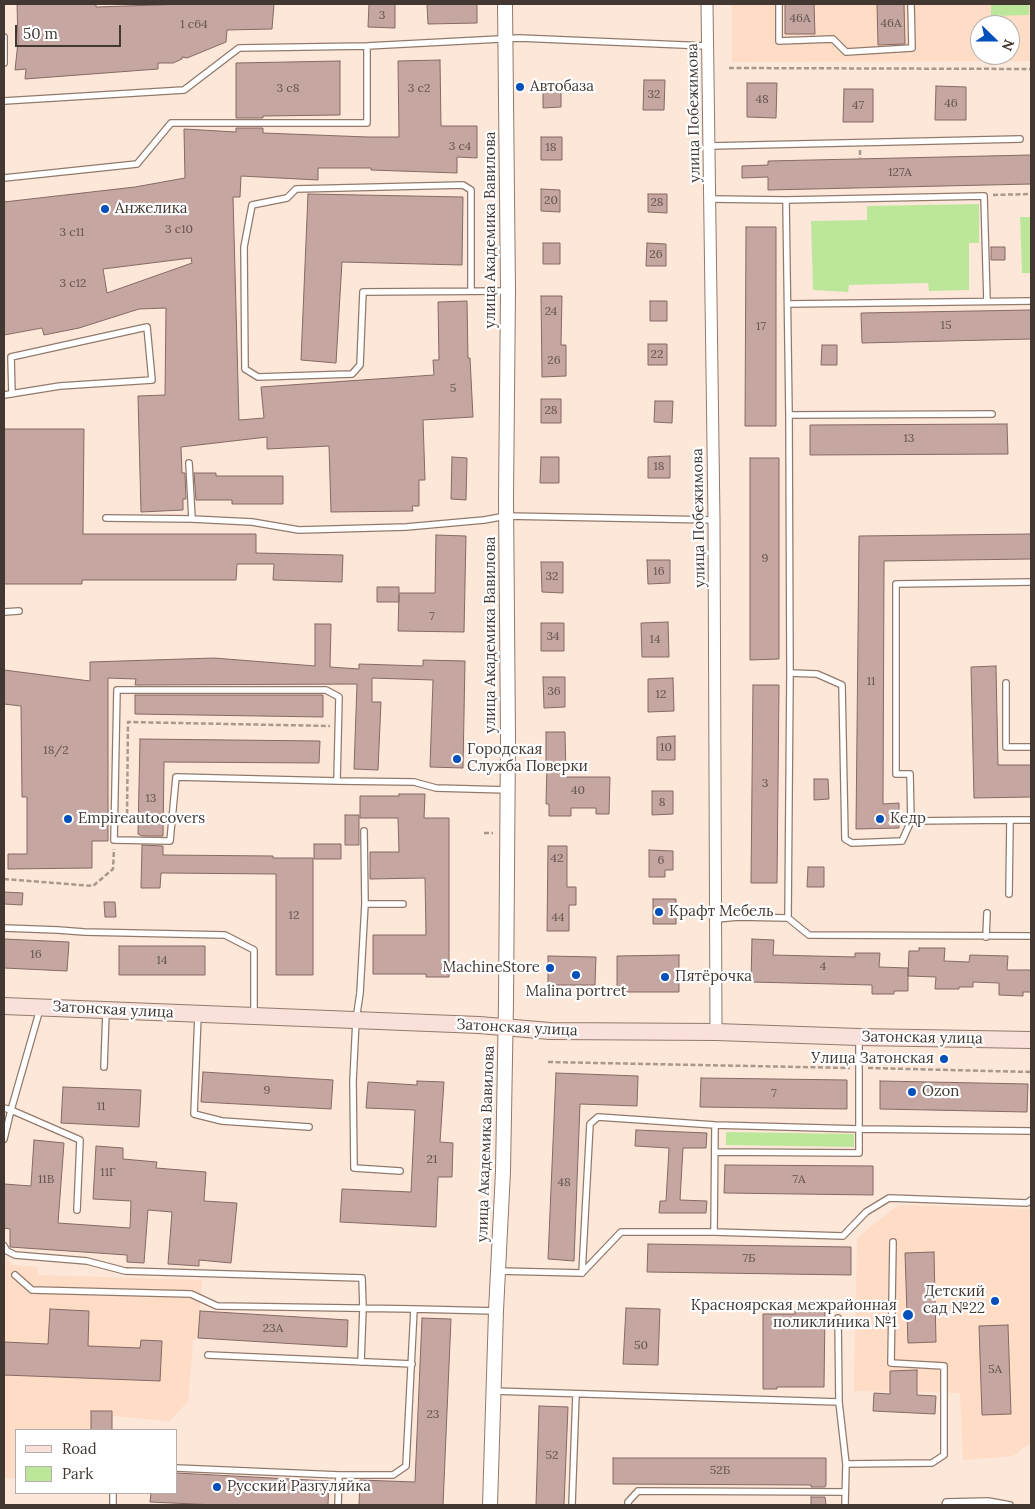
<!DOCTYPE html>
<html>
<head>
<meta charset="utf-8">
<style>
	body { margin:0 }
	#map { position:relative; width:1035px; height:1509px; overflow:hidden; background:#fde7d9; font-family:Lora,serif }
	canvas { display:block }
	.frame { position:absolute; inset:0; border:5px solid #433831; pointer-events:none }
	.legend { position:absolute; left:15px; top:1429px; width:162px; height:65px; box-sizing:border-box; background:#fff; border:1px solid #b4afad; margin:0; padding:6px 9px; list-style:none; font-size:15px; color:#433831 }
	.legend li { display:flex; align-items:center; gap:10px; height:25px }
	.legend b { width:25px; border:1px solid #b4afad }
	.north { position:absolute; left:970px; top:15px; width:50px; height:50px; box-sizing:border-box; background:#fff; border:1px solid #b4afad; border-radius:50%; rotate:112deg; font-size:14px; font-weight:700; line-height:20px; text-align:center; color:#433831 }
	.north::after { content:''; display:block; margin:auto; width:18px; height:22px; background:#0350ba; clip-path:polygon(50% 0,100% 100%,50% 72%,0 100%) }
	.scale { position:absolute; left:15px; top:25px; width:106px; height:22px; box-sizing:border-box; border:2px solid #433831; border-top:0; padding-left:6px; font-size:15px; line-height:18px; white-space:nowrap; color:#433831; -webkit-text-stroke:4px #fff; paint-order:stroke }
</style>
</head>
<body>
<div id="map">
<canvas width="1035" height="1509"></canvas>
<div class="frame"></div>
<ul class="legend">
<li><b style="height:6px;background:#fae0da"></b>Road</li>
<li><b style="height:14px;background:#bce79b"></b>Park</li>
</ul>
<div class="north">N</div>
<div class="scale">50 m</div>
</div>
<script>
const c = document.querySelector('canvas').getContext('2d');
c.lineJoin = 'round';
function paint(path, color) { c.fillStyle = color; c.fill(path, 'evenodd'); }
const toPath = rows => new Path2D(rows.map(r => 'M' + r).join(''));
function strokePath(path, color, width, dash) { c.strokeStyle = color; c.lineWidth = width; c.lineCap = dash ? 'butt' : 'round'; c.setLineDash(dash || []); c.stroke(path); }
function drawText(font, color, halo, rows, align = 'center') {
  c.font = font + ' Lora,serif'; c.lineWidth = 4.5; c.setLineDash([]); c.textBaseline = 'middle'; c.strokeStyle = halo; c.fillStyle = color; for (const [text, x, y, turn = 0] of rows) {
    c.save(); c.translate(x, y); c.rotate((+turn || 0) * Math.PI / 180); c.textAlign = isNaN(turn) ? turn : align; if (halo) c.strokeText(text, 0, 0); c.fillText(text, 0, 0); c.restore();
  }
}
paint(toPath([
	[732,4,1031,4,1031,61,732,62],
	[980,25,1010,25,1010,55,980,55],
	[898,1205,1031,1209,1031,1442,1013,1456,963,1460,960,1393,854,1391,857,1238],
	[4,1255,12,1265,38,1267,38,1275,202,1280,198,1338,193,1340,188,1401,170,1421,112,1416,112,1430,16,1430,16,1478,4,1478]
]), '#fedcc6');
paint(toPath([
	[991,4,1029,4,1029,15,991,16],
	[979,204,979,243,969,243,969,290,929,291,928,283,849,285,848,292,813,290,811,221,867,220,867,206],
	[1020,217,1031,217,1031,273,1022,273],
	[726,1132,854,1134,854,1147,726,1145]
]), '#bce79b');
const building = toPath([
	[17,4,96,4,96,7,185,4,274,4,272,29,227,30,226,42,187,58,182,57,182,59,173,63,158,63,158,69,25,79,26,69,15,70,18,42,17,4],
	[369,4,395,4,395,28,368,27,369,4],
	[427,4,477,4,477,23,428,24,427,4],
	[785,4,814,4,815,34,785,34,785,4],
	[877,4,904,4,905,44,878,45,877,4],
	[440,60,441,126,477,126,477,158,457,157,457,173,371,170,371,168,318,168,318,180,241,176,240,197,233,197,239,420,264,418,261,387,434,375,433,360,439,360,438,302,467,301,468,358,470,358,473,417,423,420,425,480,419,480,419,506,412,506,413,511,331,512,329,446,267,449,267,437,181,447,182,473,185,473,186,499,183,499,183,510,141,512,138,396,165,395,166,308,139,309,79,328,44,335,42,328,4,335,4,202,135,187,185,178,184,129,236,132,236,128,263,128,263,133,368,137,399,137,398,61,440,60],
	[191,258,192,263,107,293,103,269,191,258],
	[340,61,340,115,263,116,263,118,236,118,236,63,340,61],
	[644,80,665,80,664,110,643,110,644,80],
	[747,83,777,83,776,118,747,117,747,83],
	[561,84,561,107,543,108,543,85,561,84],
	[936,86,966,87,966,120,935,120,936,86],
	[844,89,873,89,873,122,843,122,844,89],
	[541,137,562,137,562,160,541,160,541,137],
	[1031,155,1031,184,768,190,768,177,742,178,742,166,768,165,768,161,1031,155],
	[541,189,560,190,560,212,541,211,541,189],
	[308,194,463,197,462,265,342,262,336,363,301,360,308,194],
	[648,194,667,194,667,213,648,212,648,194],
	[746,227,776,227,776,426,745,426,746,227],
	[543,243,560,243,560,264,543,264,543,243],
	[647,243,666,244,666,266,646,266,647,243],
	[991,247,1005,247,1005,260,991,260,991,247],
	[541,296,562,296,561,345,566,345,566,376,542,377,541,296],
	[650,301,667,301,667,321,650,321,650,301],
	[1031,310,1031,339,862,343,861,313,1031,310],
	[648,344,667,344,667,365,648,365,648,344],
	[822,345,837,345,837,365,821,365,822,345],
	[541,399,561,399,561,423,541,423,541,399],
	[655,401,673,401,672,423,654,422,655,401],
	[1007,424,1008,454,810,455,810,425,1007,424],
	[4,429,84,429,83,534,256,534,256,553,343,555,342,582,273,580,274,564,237,564,236,580,82,580,82,584,4,584,4,429],
	[670,456,670,478,648,478,648,457,670,456],
	[452,457,467,458,466,500,451,499,452,457],
	[541,457,559,457,559,483,540,483,541,457],
	[750,458,779,458,779,659,750,660,750,458],
	[194,473,216,473,216,476,283,476,283,504,232,504,232,500,196,500,194,473],
	[1031,534,1031,559,884,561,883,804,899,803,899,828,856,829,859,536,1031,534],
	[436,535,466,536,464,632,398,631,399,594,399,602,377,602,377,587,399,587,399,593,435,593,436,535],
	[647,560,670,560,670,583,648,584,647,560],
	[541,562,563,562,563,593,542,592,541,562],
	[668,622,669,657,642,657,641,623,668,622],
	[541,623,564,623,564,651,541,651,541,623],
	[315,624,331,624,330,667,359,669,359,664,423,666,423,660,465,661,463,768,430,767,433,680,372,678,372,702,381,702,378,770,354,769,357,684,135,685,136,679,108,678,108,841,92,841,92,868,8,869,8,854,27,854,27,797,22,797,21,706,4,704,4,670,90,681,90,662,214,658,315,666,315,624],
	[996,666,998,765,1031,765,1031,797,974,798,971,667,996,666],
	[543,677,565,677,565,707,544,708,543,677],
	[673,678,674,711,648,712,648,679,673,678],
	[753,685,779,685,777,883,751,883,753,685],
	[135,695,323,695,323,717,135,714,135,695],
	[546,732,565,732,566,777,610,777,609,814,596,814,596,808,571,808,571,816,549,816,549,804,546,804,547,762,546,762,546,732],
	[675,736,675,760,657,760,657,737,675,736],
	[140,739,320,741,319,763,164,762,163,836,142,836,138,834,140,739],
	[814,779,828,779,829,799,814,800,814,779],
	[652,791,673,791,673,814,652,815,652,791],
	[399,794,425,794,424,818,449,818,449,977,426,977,426,974,373,974,373,935,426,935,425,878,370,879,370,852,399,852,398,818,360,818,360,796,399,796,399,794],
	[345,815,359,815,359,845,345,845,345,815],
	[314,844,341,844,341,859,314,859,314,844],
	[142,845,163,846,163,855,273,856,273,858,313,858,313,975,276,975,276,874,161,873,160,888,141,888,142,845],
	[548,846,567,846,567,887,576,887,576,905,569,905,569,931,547,931,548,846],
	[649,850,673,851,673,870,665,870,665,877,649,877,649,850],
	[808,867,824,867,824,887,807,887,808,867],
	[4,892,23,893,22,905,4,904,4,892],
	[653,899,676,899,676,924,653,924,653,899],
	[104,902,115,902,116,917,105,917,104,902],
	[4,939,69,942,67,971,4,968,4,939],
	[752,939,774,940,773,955,855,957,855,953,880,953,879,967,908,968,908,991,894,991,894,994,872,994,872,985,751,982,752,939],
	[119,946,205,946,205,975,119,975,119,946],
	[919,948,945,948,944,961,969,962,970,955,1008,956,1007,970,1031,970,1031,992,1023,992,1023,996,999,995,999,983,973,982,973,987,959,987,959,989,935,989,936,977,908,976,909,951,919,951,919,948],
	[679,955,679,992,617,992,617,956,679,955],
	[548,956,596,957,595,985,548,985,548,956],
	[203,1072,333,1080,331,1109,201,1102,203,1072],
	[556,1073,638,1076,637,1106,580,1104,574,1261,548,1259,556,1073],
	[701,1078,847,1080,847,1109,700,1107,701,1078],
	[417,1081,444,1082,440,1142,453,1143,452,1177,438,1177,436,1227,340,1222,342,1189,411,1192,415,1110,366,1108,368,1082,417,1085,417,1081],
	[880,1081,1028,1084,1027,1112,880,1109,880,1081],
	[63,1087,141,1090,139,1127,61,1123,63,1087],
	[636,1130,707,1133,706,1148,683,1148,680,1200,707,1201,706,1213,659,1213,660,1201,666,1201,669,1148,635,1146,636,1130],
	[34,1140,64,1143,58,1223,130,1228,131,1201,93,1199,96,1146,123,1148,123,1159,157,1162,156,1168,206,1172,204,1201,237,1203,231,1263,199,1260,199,1266,168,1264,172,1212,148,1210,144,1263,127,1262,127,1255,10,1247,10,1229,4,1228,4,1184,31,1186,34,1140],
	[725,1165,873,1166,873,1195,724,1193,725,1165],
	[648,1244,851,1247,851,1275,647,1272,648,1244],
	[934,1252,936,1342,908,1343,905,1253,934,1252],
	[626,1308,660,1309,658,1365,623,1364,626,1308],
	[50,1309,89,1311,88,1346,140,1348,141,1340,162,1341,160,1381,4,1375,4,1342,48,1344,50,1309],
	[200,1311,348,1320,347,1347,198,1338,200,1311],
	[795,1311,825,1311,824,1387,777,1387,777,1389,763,1389,763,1314,795,1314,795,1311],
	[422,1318,451,1319,443,1505,359,1505,360,1480,415,1482,422,1318],
	[1008,1325,1011,1414,982,1415,979,1326,1008,1325],
	[917,1370,917,1395,936,1396,935,1414,873,1411,874,1393,890,1394,890,1371,917,1370],
	[539,1406,568,1407,564,1505,536,1505,539,1406],
	[91,1411,112,1411,112,1430,91,1430,91,1411],
	[613,1458,826,1458,826,1485,825,1487,811,1487,811,1485,613,1484,613,1458],
	[176,1473,329,1481,328,1505,216,1505,150,1502,151,1493,176,1493,176,1473],
	[811,1497,825,1497,826,1505,811,1505,811,1497]
]);
paint(building, '#c5a6a1');
strokePath(building, '#866964', 1);
const service = toPath([
	[779,4,779,41,833,39,846,52,912,48,911,4],
	[4,37,4,63],
	[4,101,184,90,239,48,367,46,519,38,707,46],
	[710,146,1020,139],
	[4,178,137,164,171,123,367,123,367,46],
	[710,199,786,200,984,196,987,301],
	[471,291,471,190,463,185,296,189,287,198,252,205,244,247,245,369,258,377,352,374,360,365,363,292,508,291],
	[788,304,1031,301],
	[4,395,60,386,152,380,147,327,11,357,12,394],
	[789,415,992,414],
	[189,463,192,519],
	[106,518,192,519,252,522,299,530,406,527,484,520,506,516,714,520],
	[4,612,19,611],
	[790,673,817,674,842,685,845,839,852,843,902,841,911,821,910,774,896,774,896,584,1031,582],
	[1006,683,1006,747,1031,747],
	[337,781,339,697,326,690,117,690,114,840,170,841,176,777,337,781,414,782,436,788,508,790],
	[911,821,1010,820],
	[364,831,365,904,360,993,356,1020,353,1081,354,1168,400,1171],
	[1009,894,1010,820,1031,820],
	[365,904,403,904],
	[788,918,809,935,1031,936],
	[717,919,738,917,788,918,790,673,789,415,786,200],
	[4,928,58,930,84,932,225,935,254,950,254,1013],
	[986,937,987,913],
	[198,1015,194,1114,222,1121,309,1127],
	[859,1040,859,1129,1031,1131],
	[104,1067,106,1012],
	[4,1108,11,1110,40,1009],
	[715,1125,714,1232,843,1236,866,1212,889,1198,1027,1203,1031,1200],
	[4,1139,11,1110,80,1140,77,1210],
	[4,1246,7,1251,15,1255,87,1261,125,1271,362,1278,363,1308,361,1362],
	[498,1271,582,1273,590,1124,598,1117,715,1125,859,1129,859,1153,715,1152],
	[582,1273,621,1232,714,1232],
	[15,1275,32,1290,191,1294,217,1306,414,1309],
	[838,1318,839,1402,846,1464,845,1505],
	[208,1355,412,1364],
	[493,1391,839,1402],
	[846,1464,932,1463,944,1455,944,1366,891,1363,893,1242],
	[176,1468,339,1475,393,1475,406,1466,414,1309,496,1311],
	[113,1505,113,1493],
	[338,1505,339,1475],
	[572,1505,576,1394],
	[628,1505,628,1502,638,1491,845,1492],
	[945,1505,946,1502,988,1501,1010,1505]
]);
const minor = toPath([
	[707,4,714,520,716,1032]
]);
const tertiary = toPath([
	[490,1505,496,1311,503,1171,506,1002,508,738,506,498,508,291,505,4]
]);
const secondary = toPath([
	[4,1006,479,1025,550,1031,716,1032,859,1037,1031,1040]
]);
strokePath(service, '#927a6b', 8);
strokePath(minor, '#927a6b', 13);
strokePath(tertiary, '#927a6b', 16);
strokePath(secondary, '#927a6b', 18);
strokePath(toPath([
	[729,68,1031,69],
	[860,150,860,159],
	[993,195,1031,194],
	[125,821,127,818,128,722,330,726],
	[484,833,493,833],
	[4,879,93,886,113,869,114,849],
	[548,1062,850,1068],
	[868,1068,1031,1072]
]), '#a9988d', 2.5, [5, 2.5]);
strokePath(service, '#fff', 5.5);
strokePath(minor, '#fff', 11);
strokePath(tertiary, '#fff', 14);
strokePath(secondary, '#fae0da', 16);
for (const [x, y, r, color] of [
	[520,87,5,"#0350ba"],
	[105,209,5,"#0350ba"],
	[457,759,5,"#0350ba"],
	[68,819,5,"#0350ba"],
	[880,819,5,"#0350ba"],
	[659,912,5,"#0350ba"],
	[550,968,5,"#0350ba"],
	[576,975,5,"#0350ba"],
	[665,977,5,"#0350ba"],
	[944,1059,5,"#0350ba"],
	[912,1092,5,"#0350ba"],
	[995,1301,5,"#0350ba"],
	[908,1315,6,"#0350ba"],
	[217,1487,5,"#0350ba"]
]) { const dot = new Path2D(); dot.arc(x, y, r, 0, 2 * Math.PI); c.fillStyle = color; c.fill(dot); strokePath(dot, '#fff', 2); }
drawText('12px', '#64544d', null, [
	["3",382,16],
	["46А",800,19],
	["46А",891,24],
	["1 с64",194,25],
	["3 с8",288,89],
	["3 с2",419,89],
	["32",654,95],
	["48",762,100],
	["46",951,104],
	["47",858,106],
	["3 с4",460,147],
	["18",551,148],
	["127А",900,173],
	["20",551,201],
	["28",657,203],
	["3 с10",179,230],
	["3 с11",72,233],
	["26",656,255],
	["3 с12",73,284],
	["24",551,312],
	["15",946,326],
	["17",761,327],
	["22",657,355],
	["26",554,361],
	["5",453,389],
	["28",551,411],
	["13",909,439],
	["18",659,467],
	["9",765,559],
	["16",659,572],
	["32",552,577],
	["7",432,617],
	["34",553,637],
	["14",655,640],
	["11",871,682],
	["36",554,692],
	["12",661,695],
	["10",666,748],
	["18/2",56,751],
	["3",765,784],
	["40",578,791],
	["13",151,799],
	["8",662,803],
	["42",557,859],
	["6",661,861],
	["12",294,916],
	["44",558,918],
	["16",36,955],
	["14",162,961],
	["4",823,967],
	["9",267,1091],
	["7",774,1094],
	["11",101,1107],
	["21",432,1160],
	["11Г",108,1173],
	["11В",46,1180],
	["7А",799,1180],
	["48",564,1183],
	["7Б",749,1259],
	["23А",273,1329],
	["50",641,1346],
	["5А",995,1370],
	["23",433,1415],
	["52",552,1456],
	["52Б",720,1471]
]);
drawText('15px', '#433831', '#fff', [
	["Автобаза",530,87],
	["Анжелика",115,209],
	["Городская",467,750],
	["Служба Поверки",467,767],
	["Empireautocovers",78,819],
	["Кедр",890,819],
	["Крафт Мебель",669,912],
	["MachineStore",540,968,"right"],
	["Пятёрочка",675,977],
	["Malina portret",576,992,"center"],
	["Улица Затонская",934,1059,"right"],
	["Ozon",922,1092],
	["Детский",985,1292,"right"],
	["сад №22",985,1309,"right"],
	["Красноярская межрайонная",897,1306,"right"],
	["поликлиника №1",897,1323,"right"],
	["Русский Разгуляйка",227,1487]
], 'left');
drawText('15px', '#433831', '#fff', [
	["улица Побежимова",694,113,-91],
	["улица Академика Вавилова",491,230,-90],
	["улица Побежимова",699,518,-91],
	["улица Академика Вавилова",491,635,-90],
	["Затонская улица",113,1010,3],
	["Затонская улица",517,1028,3],
	["Затонская улица",922,1038,1],
	["улица Академика Вавилова",486,1144,-88]
]);
</script>
</body>
</html>
